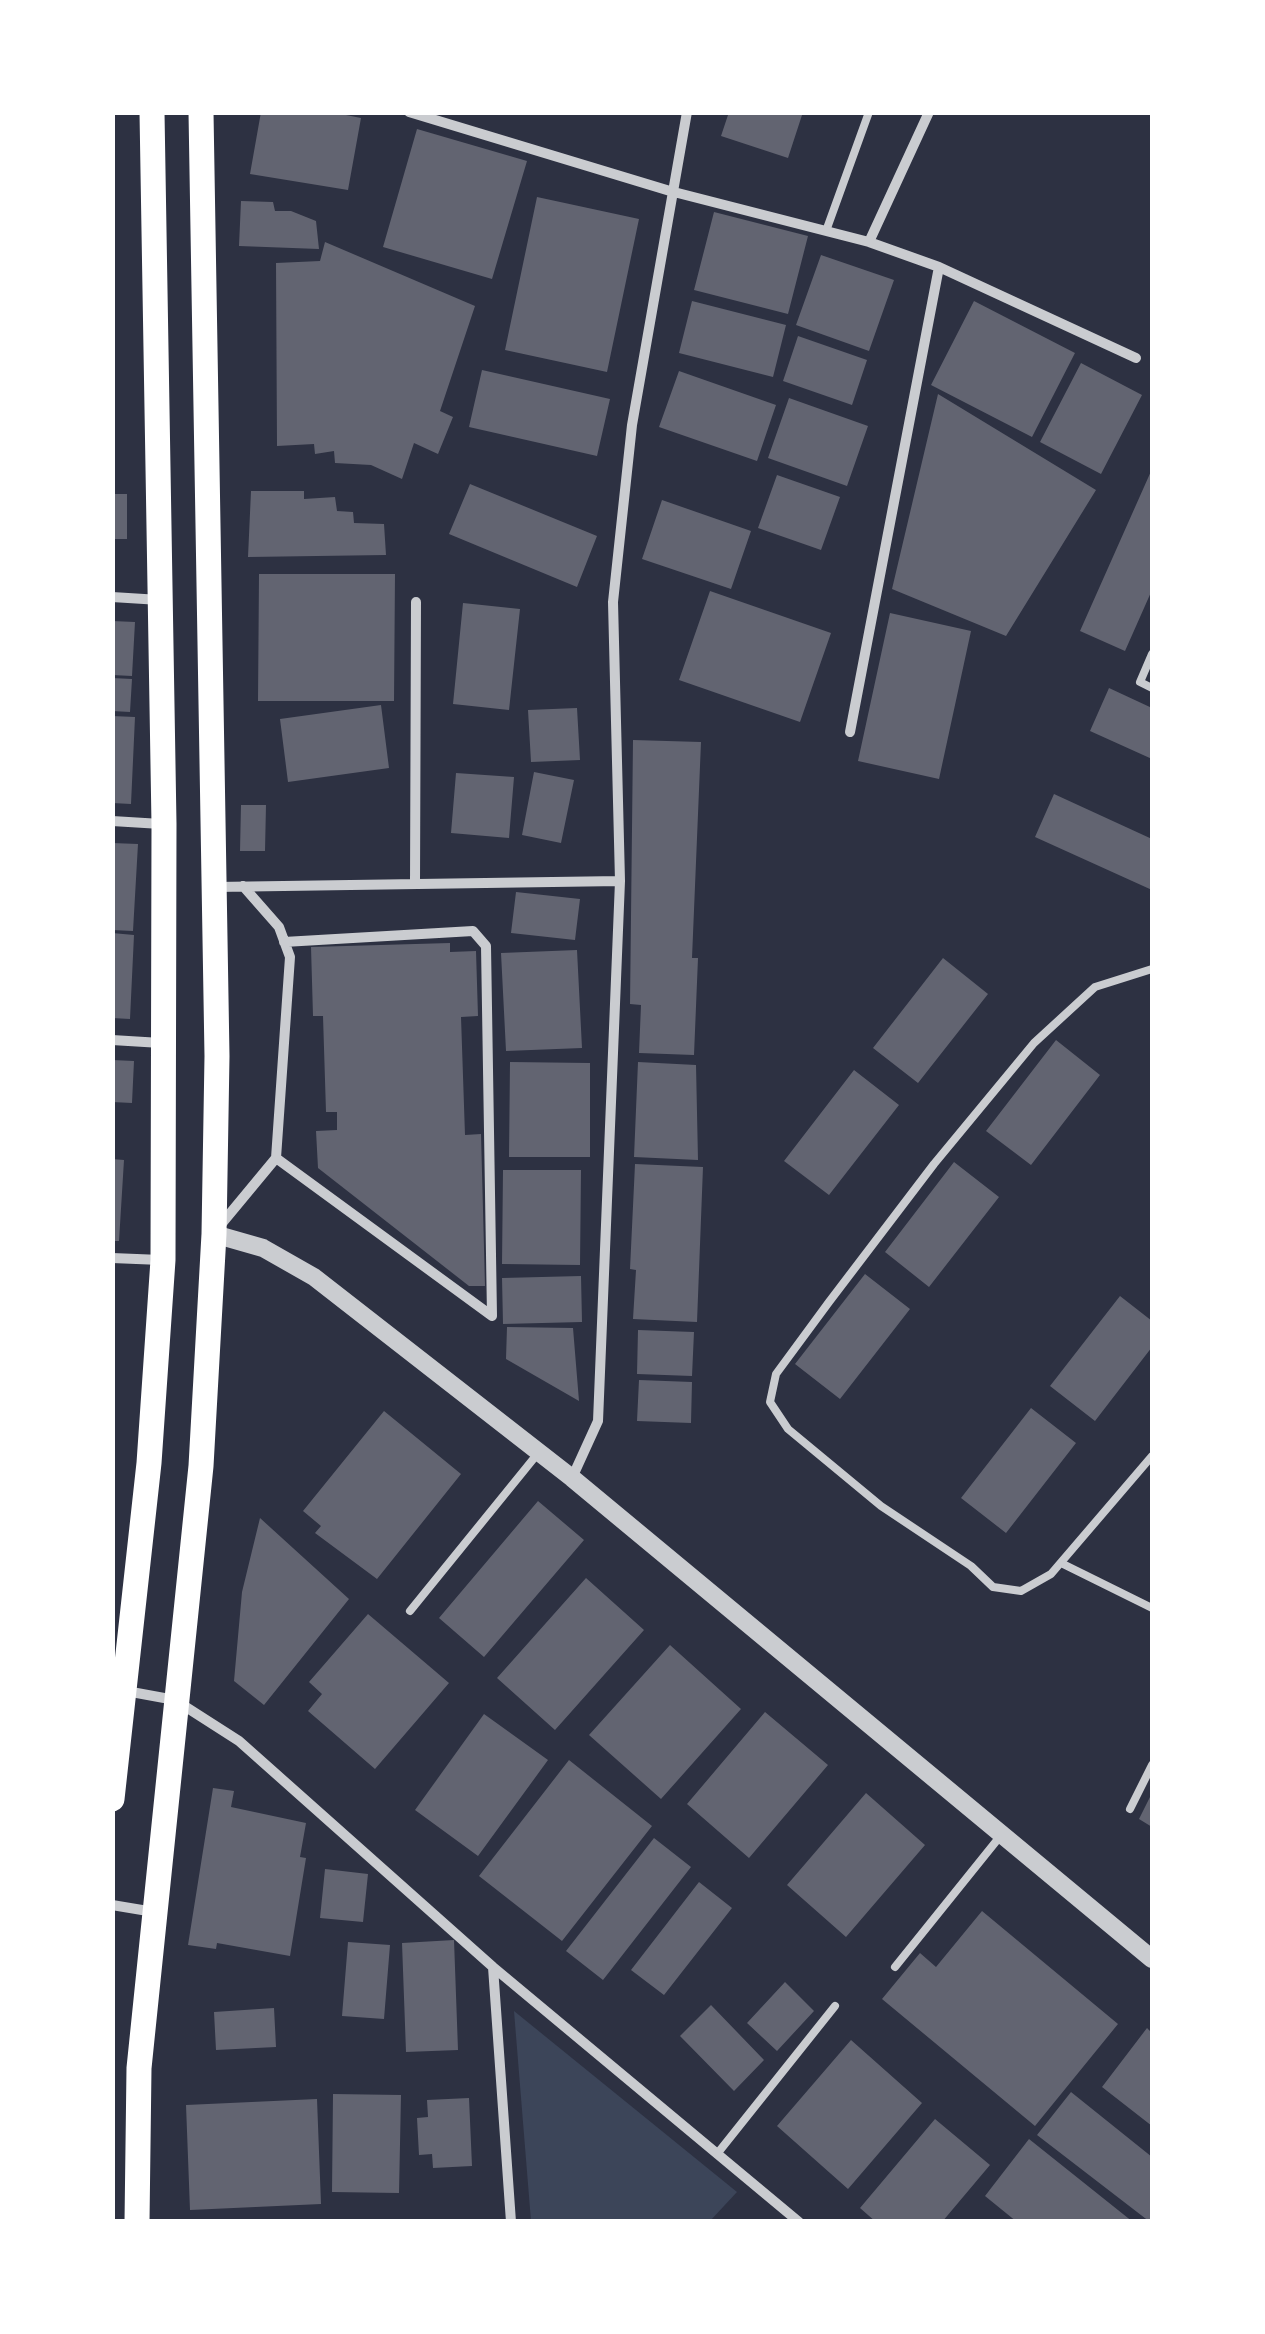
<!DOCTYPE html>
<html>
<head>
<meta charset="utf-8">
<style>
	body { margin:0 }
	#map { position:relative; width:1265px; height:2334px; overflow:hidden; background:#2d3142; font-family:"Noto Serif",serif }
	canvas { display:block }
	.frame { position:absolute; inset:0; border:115px solid #fff; pointer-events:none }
</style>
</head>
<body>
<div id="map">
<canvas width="1265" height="2334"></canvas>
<div class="frame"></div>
</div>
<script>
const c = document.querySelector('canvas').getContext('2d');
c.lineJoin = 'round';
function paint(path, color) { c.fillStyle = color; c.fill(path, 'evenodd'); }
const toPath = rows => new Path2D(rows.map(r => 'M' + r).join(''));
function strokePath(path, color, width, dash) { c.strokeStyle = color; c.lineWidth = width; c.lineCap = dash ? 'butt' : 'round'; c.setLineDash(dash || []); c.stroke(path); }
paint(toPath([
	[514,2011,737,2192,710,2221,531,2221]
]), '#3c4559');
paint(toPath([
	[261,112,331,112,361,118,348,190,250,174],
	[729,112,803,112,788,158,721,136],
	[417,129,527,161,492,279,383,247],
	[537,197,639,219,607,372,505,350],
	[241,201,273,202,275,211,291,211,316,221,319,249,239,246],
	[714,212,808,236,788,314,694,290],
	[325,242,475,306,440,411,453,417,438,454,414,443,402,479,371,465,335,463,334,451,315,454,314,444,277,446,276,263,320,261],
	[821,255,894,280,869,351,796,325],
	[692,301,786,325,773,377,679,353],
	[974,301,1075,353,1032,437,931,385],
	[798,336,867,360,852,405,783,381],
	[1081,363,1142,395,1101,474,1040,442],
	[482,370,610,399,597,456,469,427],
	[679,371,776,405,757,461,659,427],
	[938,394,1096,490,1006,636,892,589],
	[789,398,868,426,847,486,768,458],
	[1152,469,1152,590,1125,651,1080,631],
	[777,475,840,497,821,550,758,528],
	[470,484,597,536,577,587,449,534],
	[251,491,304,491,304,499,335,497,337,511,353,512,354,523,384,524,386,555,248,557],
	[112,494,127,494,127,539,112,539],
	[662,500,751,531,731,589,642,559],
	[259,574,395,574,394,701,258,701],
	[710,591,831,633,800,722,679,680],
	[463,603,520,609,509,710,453,704],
	[890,613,971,631,939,779,858,761],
	[112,621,135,622,132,676,112,675],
	[112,678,132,679,130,712,112,711],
	[1109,688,1152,708,1152,759,1090,731],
	[381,705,389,768,288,782,280,719],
	[577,708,580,760,531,762,528,710],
	[112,716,135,717,131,804,112,803],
	[633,740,701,742,692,958,698,958,694,1055,639,1053,641,1005,630,1004],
	[534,772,574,780,561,843,522,835],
	[456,773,514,777,509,838,451,833],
	[1054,794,1152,839,1152,890,1035,837],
	[241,805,266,805,265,851,240,851],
	[112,843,138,844,133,931,112,930],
	[516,892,580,899,575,940,511,933],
	[112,933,134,935,130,1019,112,1018],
	[450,943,450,952,476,951,478,1016,461,1017,465,1135,481,1134,485,1286,469,1286,318,1168,316,1131,337,1130,337,1112,326,1112,323,1016,313,1016,311,947],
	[577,950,582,1048,506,1051,501,953],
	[943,958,988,994,918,1083,873,1048],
	[1056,1040,1100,1075,1031,1165,986,1131],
	[112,1060,134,1061,132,1103,112,1102],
	[510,1062,590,1063,590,1157,509,1157],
	[638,1062,696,1065,698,1160,634,1157],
	[854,1070,899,1105,829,1195,784,1161],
	[112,1159,124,1160,119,1241,112,1241],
	[954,1162,999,1197,929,1287,885,1252],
	[635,1164,703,1167,697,1322,633,1319,636,1270,630,1269],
	[503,1170,581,1170,580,1265,502,1264],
	[865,1274,910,1309,840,1399,795,1364],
	[581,1276,582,1322,503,1324,502,1278],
	[1120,1296,1152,1321,1152,1347,1095,1421,1050,1386],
	[507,1327,573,1328,579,1401,506,1359],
	[638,1330,694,1332,692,1376,637,1374],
	[639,1380,692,1382,691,1423,637,1421],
	[1031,1408,1076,1443,1006,1533,961,1498],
	[384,1411,461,1474,377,1579,315,1533,321,1526,303,1511],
	[538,1501,584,1540,484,1657,439,1618],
	[260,1518,349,1599,264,1705,234,1681,242,1592],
	[586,1578,644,1630,555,1730,497,1678],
	[368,1614,449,1683,375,1769,308,1711,322,1694,309,1682],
	[670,1645,741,1709,661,1799,589,1735],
	[765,1712,828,1765,749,1858,687,1804],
	[484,1714,548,1760,478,1856,415,1810],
	[569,1760,652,1826,562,1941,479,1876],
	[213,1788,234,1791,231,1807,306,1823,300,1857,306,1858,290,1956,217,1943,216,1949,188,1945],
	[866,1793,925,1845,846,1937,787,1885],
	[1152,1793,1152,1827,1139,1819],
	[654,1838,691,1867,603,1980,566,1951],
	[325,1869,368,1874,363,1922,320,1918],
	[699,1882,732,1908,664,1995,631,1970],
	[982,1911,1118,2024,1035,2126,882,1999,920,1953,936,1967],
	[454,1940,458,2050,406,2052,402,1943],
	[348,1942,390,1945,384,2019,342,2016],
	[785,1982,814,2011,777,2051,747,2023],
	[711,2005,764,2060,734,2091,680,2036],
	[274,2008,276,2047,216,2050,214,2012],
	[1147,2028,1152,2033,1152,2126,1102,2087],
	[851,2040,922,2103,848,2189,777,2126],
	[1071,2092,1152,2157,1150,2222,1037,2135],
	[333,2094,401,2095,399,2193,332,2192],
	[469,2098,472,2166,433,2168,432,2154,419,2155,417,2118,428,2117,427,2100],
	[317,2099,321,2204,190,2210,186,2105],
	[935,2119,990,2165,942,2222,876,2222,860,2208],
	[1029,2139,1133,2222,1017,2222,985,2196]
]), '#626471');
strokePath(toPath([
	[826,231,869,112],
	[1152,654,1140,682,1152,688],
	[1152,969,1095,987,1034,1043,934,1164,829,1302,776,1374,770,1402,788,1429,881,1506,971,1566,993,1587,1021,1591,1051,1574,1152,1456],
	[1061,1563,1152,1608],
	[410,1611,539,1452],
	[1130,1809,1152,1765],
	[895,1967,1002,1834],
	[717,2154,835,2006]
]), '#caccd0', 8);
strokePath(toPath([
	[409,112,670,191,869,242,939,267,1136,358],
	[869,242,929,112],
	[112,597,160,600],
	[850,732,939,267],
	[112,821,161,824],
	[415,884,416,602],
	[216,887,620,881],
	[112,1040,161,1043],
	[276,1158,492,1316,486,946,473,931,284,942],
	[218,1228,276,1158,290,957,279,927,243,886],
	[112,1258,161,1260],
	[572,1478,598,1421,620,881,613,602,632,425,687,112],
	[126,1691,175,1700,239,1741,493,1967,799,2222],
	[112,1905,154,1912],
	[493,1967,511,2222]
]), '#caccd0', 10);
strokePath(toPath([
	[214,1234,263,1248,314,1277,572,1478,1152,1959]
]), '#caccd0', 18);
strokePath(toPath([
	[112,1799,149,1463,163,1260,164,824,152,112],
	[137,2222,139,2068,201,1466,214,1234,217,1056,201,112]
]), '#fff', 25);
</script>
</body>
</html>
